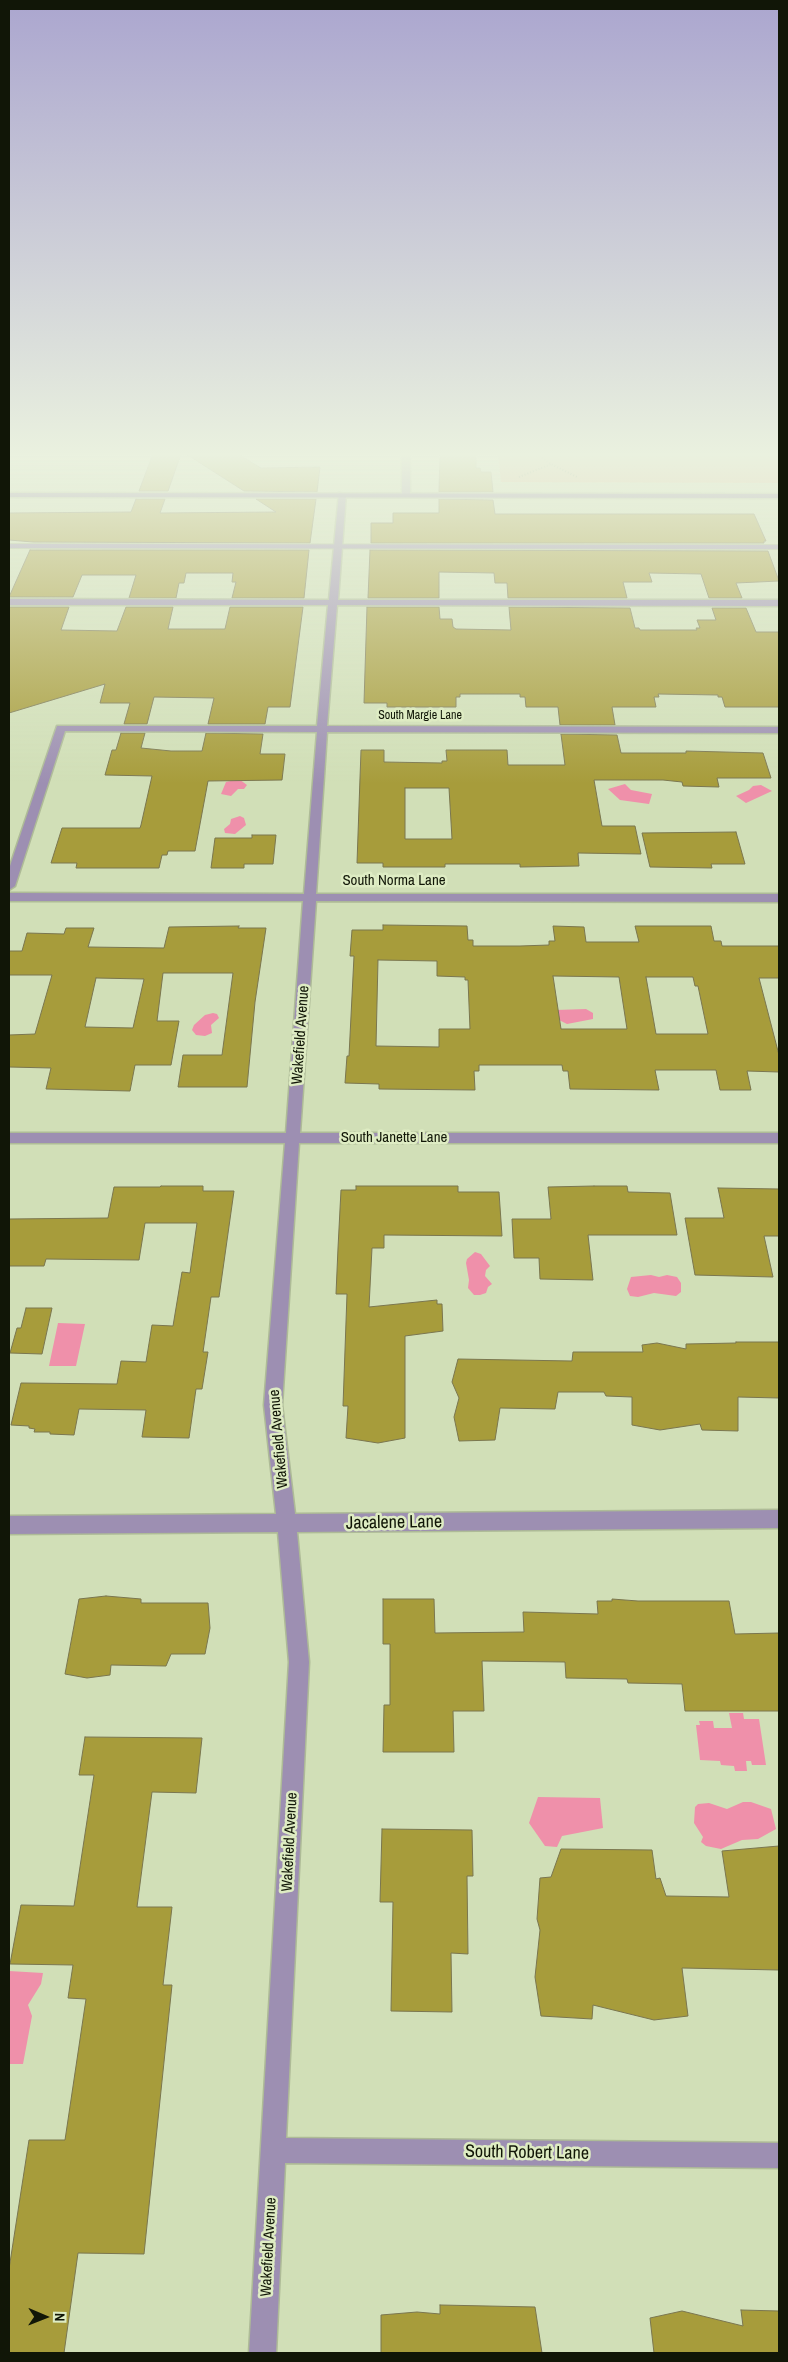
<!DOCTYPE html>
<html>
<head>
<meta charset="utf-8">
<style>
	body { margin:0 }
	#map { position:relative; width:788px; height:2362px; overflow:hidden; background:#d1dfb7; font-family:"Archivo Narrow",sans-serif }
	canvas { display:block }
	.frame { position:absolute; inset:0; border:10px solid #111607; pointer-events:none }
	.north { position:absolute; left:20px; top:2292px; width:50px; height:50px; -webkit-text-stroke:4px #deecc3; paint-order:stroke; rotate:91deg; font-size:14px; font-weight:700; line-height:20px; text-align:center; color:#111607 }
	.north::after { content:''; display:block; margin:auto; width:18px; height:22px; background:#111607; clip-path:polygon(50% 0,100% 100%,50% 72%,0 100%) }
</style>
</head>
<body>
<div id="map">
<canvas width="788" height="2362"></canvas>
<div class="frame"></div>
<div class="north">N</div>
</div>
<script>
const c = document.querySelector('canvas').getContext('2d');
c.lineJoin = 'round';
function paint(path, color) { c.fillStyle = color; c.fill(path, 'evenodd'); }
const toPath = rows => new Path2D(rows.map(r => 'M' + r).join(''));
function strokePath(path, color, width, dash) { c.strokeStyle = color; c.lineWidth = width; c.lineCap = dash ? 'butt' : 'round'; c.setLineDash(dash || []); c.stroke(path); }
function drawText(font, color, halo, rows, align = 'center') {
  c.font = font + ' "Archivo Narrow",sans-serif'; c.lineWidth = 5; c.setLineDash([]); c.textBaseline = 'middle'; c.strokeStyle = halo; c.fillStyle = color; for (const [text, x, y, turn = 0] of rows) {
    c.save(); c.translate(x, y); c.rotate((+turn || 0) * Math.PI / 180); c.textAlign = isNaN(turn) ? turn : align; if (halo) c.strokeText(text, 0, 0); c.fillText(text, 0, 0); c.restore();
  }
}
paint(toPath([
	[498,454,779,454,779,483,501,482]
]), '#e7b78b');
paint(toPath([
	[239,779,247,785,244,789,238,789,231,796,221,794,226,782],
	[625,784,631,790,652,794,649,804,620,800,608,789],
	[761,785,772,791,746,803,736,796,749,790,753,786],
	[240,816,244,818,246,825,235,834,225,833,224,829,230,824,231,819],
	[586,1009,593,1013,593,1019,567,1024,557,1019,556,1010],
	[213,1013,217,1014,219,1018,211,1025,212,1033,205,1036,196,1035,192,1030,194,1025,205,1015],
	[475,1252,481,1254,490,1266,486,1270,485,1276,492,1284,488,1287,486,1293,480,1295,474,1295,468,1288,469,1280,466,1263,467,1259],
	[651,1275,659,1277,667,1275,677,1277,681,1283,681,1292,676,1296,654,1293,638,1297,630,1296,627,1289,631,1277],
	[58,1323,85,1324,76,1366,49,1366],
	[729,1713,743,1713,744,1719,759,1719,766,1765,752,1765,751,1761,746,1761,747,1771,735,1771,734,1766,721,1765,720,1761,700,1760,696,1725,700,1725,699,1721,713,1721,714,1728,732,1728],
	[538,1797,600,1798,603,1828,562,1836,557,1847,545,1846,529,1823],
	[743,1802,751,1802,771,1809,776,1829,758,1839,742,1840,721,1849,706,1846,701,1842,703,1837,694,1823,695,1807,698,1804,709,1803,727,1809],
	[9,1971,43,1973,41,1984,28,2005,32,2016,23,2064,9,2064]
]), '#ef90aa');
const building = toPath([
	[153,454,181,454,168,491,139,491,153,454],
	[186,454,238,454,261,468,320,467,317,492,244,491,186,454],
	[440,454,476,454,476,468,480,468,481,472,491,472,493,492,439,492,440,454],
	[136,499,165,499,160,513,276,512,256,499,316,499,310,543,33,542,9,540,9,513,131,512,136,499],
	[439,499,493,500,495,514,754,514,766,541,764,541,764,543,371,543,371,523,393,523,393,513,439,513,439,499],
	[30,550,309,550,304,598,232,598,236,582,232,582,233,573,186,573,184,583,179,583,176,598,129,598,136,575,82,575,73,597,9,597,30,550],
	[370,550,768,551,779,581,736,583,742,598,709,598,701,574,649,573,652,582,623,582,627,598,508,598,507,583,495,583,494,573,439,572,439,598,368,598,370,550],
	[9,607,69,607,61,630,117,631,126,607,173,607,168,629,225,629,230,607,303,607,290,707,268,707,265,724,208,724,214,698,154,697,147,724,124,724,130,703,100,703,105,684,9,713,9,607],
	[367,607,439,607,440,619,452,619,453,627,456,629,511,630,509,607,630,608,635,628,639,628,640,630,697,630,696,628,700,628,697,620,716,620,712,608,746,608,756,632,779,632,779,707,725,707,722,697,718,697,718,695,658,694,659,697,654,697,656,707,612,707,615,725,560,725,558,707,526,707,525,697,520,697,520,694,460,694,460,697,456,697,456,707,387,707,387,703,364,703,367,607],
	[121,733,145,733,141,748,171,751,202,751,206,733,263,734,260,754,285,754,282,780,208,781,195,851,168,851,167,855,162,855,159,868,76,868,77,863,51,863,62,828,140,828,141,825,152,776,105,775,112,750,116,750,121,733],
	[561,734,617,735,621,753,686,753,686,751,763,753,771,778,717,778,719,787,683,786,682,782,663,780,594,780,602,826,635,826,641,854,578,853,579,866,520,867,520,864,445,864,445,867,383,867,383,863,357,863,361,750,384,750,384,762,442,763,442,761,447,761,446,750,507,750,508,765,565,765,561,734],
	[405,788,449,788,452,839,405,839,405,788],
	[736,832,745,864,711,864,712,868,650,867,642,833,736,832],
	[252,835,276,835,273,864,244,864,244,868,211,868,215,838,252,838,252,835],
	[383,925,467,926,468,940,473,940,473,946,520,946,549,945,549,941,555,941,553,926,584,927,586,942,639,942,635,926,711,926,714,941,721,941,722,946,779,946,779,978,759,978,779,1055,779,1072,747,1071,751,1090,720,1090,716,1070,655,1070,659,1090,570,1089,568,1071,563,1071,562,1065,479,1065,479,1071,474,1071,475,1090,379,1089,379,1084,345,1083,347,1056,349,1056,354,956,350,956,352,930,383,930,383,925],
	[378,960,437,961,437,976,465,977,465,980,468,980,470,1029,439,1029,439,1047,376,1046,378,960],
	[553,976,619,977,627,1029,561,1029,553,976],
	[646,977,693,977,695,986,698,986,708,1034,656,1034,646,977],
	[239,926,238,928,266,928,255,1002,247,1087,178,1087,183,1055,222,1055,233,973,163,973,157,1021,179,1021,171,1065,135,1065,130,1091,46,1089,51,1068,9,1067,9,1035,35,1034,52,975,9,975,9,951,22,951,27,933,64,934,66,928,94,928,88,947,164,948,169,927,239,926],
	[96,978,144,979,133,1028,85,1027,96,978],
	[161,1186,203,1186,203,1191,234,1191,219,1297,211,1297,203,1352,208,1352,202,1389,196,1389,189,1438,142,1437,146,1410,79,1409,74,1435,50,1434,50,1432,34,1432,35,1429,29,1428,29,1426,11,1425,21,1383,117,1384,121,1361,146,1362,152,1325,173,1326,182,1272,190,1273,197,1223,145,1223,139,1260,46,1259,44,1266,9,1266,9,1219,108,1218,114,1187,160,1187,161,1186],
	[356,1186,458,1186,458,1192,499,1192,502,1236,384,1235,384,1248,372,1248,369,1307,437,1300,437,1304,442,1304,443,1331,405,1336,405,1438,378,1443,346,1438,348,1406,343,1406,347,1294,336,1294,338,1248,341,1190,356,1190,356,1186],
	[594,1186,627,1186,628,1192,670,1193,677,1235,588,1235,593,1280,540,1279,539,1258,514,1258,512,1219,551,1219,548,1187,594,1186],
	[718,1188,779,1189,779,1236,764,1236,773,1277,695,1275,685,1218,724,1218,718,1188],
	[26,1308,52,1308,42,1354,10,1353,17,1328,21,1328,26,1308],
	[736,1342,779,1342,779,1398,738,1397,738,1431,702,1430,700,1424,660,1430,632,1425,632,1397,606,1396,604,1392,558,1392,555,1409,500,1408,495,1440,459,1441,454,1417,459,1398,452,1382,458,1359,572,1361,573,1352,643,1352,642,1345,657,1343,686,1349,686,1344,736,1343,736,1342],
	[106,1596,141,1599,141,1603,208,1603,210,1628,205,1654,171,1654,166,1666,111,1665,110,1675,87,1678,65,1674,79,1599,106,1596],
	[383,1599,434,1599,435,1633,524,1632,523,1612,598,1614,597,1601,612,1601,612,1599,638,1601,729,1601,735,1634,779,1633,779,1711,685,1711,682,1684,628,1683,627,1679,566,1678,565,1662,482,1661,484,1711,453,1711,454,1752,383,1752,384,1705,390,1705,390,1644,383,1644,383,1599],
	[85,1737,202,1738,196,1793,152,1792,137,1907,172,1907,163,1985,172,1985,144,2254,78,2253,64,2353,9,2353,9,2269,29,2140,65,2140,86,1999,68,1998,73,1965,10,1964,21,1905,74,1906,94,1775,79,1775,85,1737],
	[382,1829,472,1830,473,1876,467,1876,468,1954,451,1953,452,2012,391,2011,393,1902,380,1902,382,1829],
	[779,1846,779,1970,682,1968,688,2016,654,2020,593,2005,592,2019,541,2016,535,1977,540,1930,537,1919,540,1878,551,1877,561,1849,652,1850,656,1879,660,1878,666,1896,729,1897,722,1851,779,1846],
	[440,2305,535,2307,542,2353,381,2353,381,2315,417,2312,440,2314,440,2305],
	[741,2310,779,2311,779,2353,654,2353,650,2318,682,2311,743,2326,741,2310]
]);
paint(building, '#a79c3b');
strokePath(building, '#7a764f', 1);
const lane = toPath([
	[9,544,779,545,779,549,9,548,9,544]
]);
const street = toPath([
	[402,454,410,454,410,495,406,497,402,495,402,454],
	[339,493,346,495,338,600,779,600,779,606,337,605,327,726,779,727,779,733,327,732,316,894,779,894,779,902,316,901,300,1133,779,1133,779,1143,299,1143,282,1405,295,1514,779,1510,779,1528,297,1532,309,1662,286,2138,779,2143,779,2168,285,2163,276,2353,249,2353,289,1662,278,1532,9,1534,9,1516,276,1514,264,1405,285,1143,9,1143,9,1133,286,1133,303,901,9,901,9,893,304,894,317,732,65,731,15,886,9,890,9,869,57,726,317,726,328,605,9,605,9,599,329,600,339,493]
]);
const secondary = toPath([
	[9,493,779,494,779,498,9,497,9,493]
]);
strokePath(lane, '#aebb97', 2);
strokePath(street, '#aebb97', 3);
strokePath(secondary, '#aebb97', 3);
strokePath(toPath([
	[537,454,551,464,577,477],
	[519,477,551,464]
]), '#717b5f', 2, [1, 2]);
paint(lane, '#9d8fb2');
paint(street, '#9d8fb2');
paint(secondary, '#816c9f');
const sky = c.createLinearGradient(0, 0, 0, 784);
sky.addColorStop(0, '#aba6cf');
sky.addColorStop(0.58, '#eaf1df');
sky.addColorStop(1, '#eaf1df00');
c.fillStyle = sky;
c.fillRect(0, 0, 788, 784);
drawText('12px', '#111607', '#deecc3', [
	["South Margie Lane",420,716]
]);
drawText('15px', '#111607', '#deecc3', [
	["South Norma Lane",394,881],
	["Wakefield Avenue",301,1035,-86],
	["South Janette Lane",394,1138],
	["Wakefield Avenue",279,1439,-95],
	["Wakefield Avenue",290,1842,-87],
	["Wakefield Avenue",269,2247,-87]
]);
drawText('18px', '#111607', '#deecc3', [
	["Jacalene Lane",394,1523,-1],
	["South Robert Lane",527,2153,1]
]);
</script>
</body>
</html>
